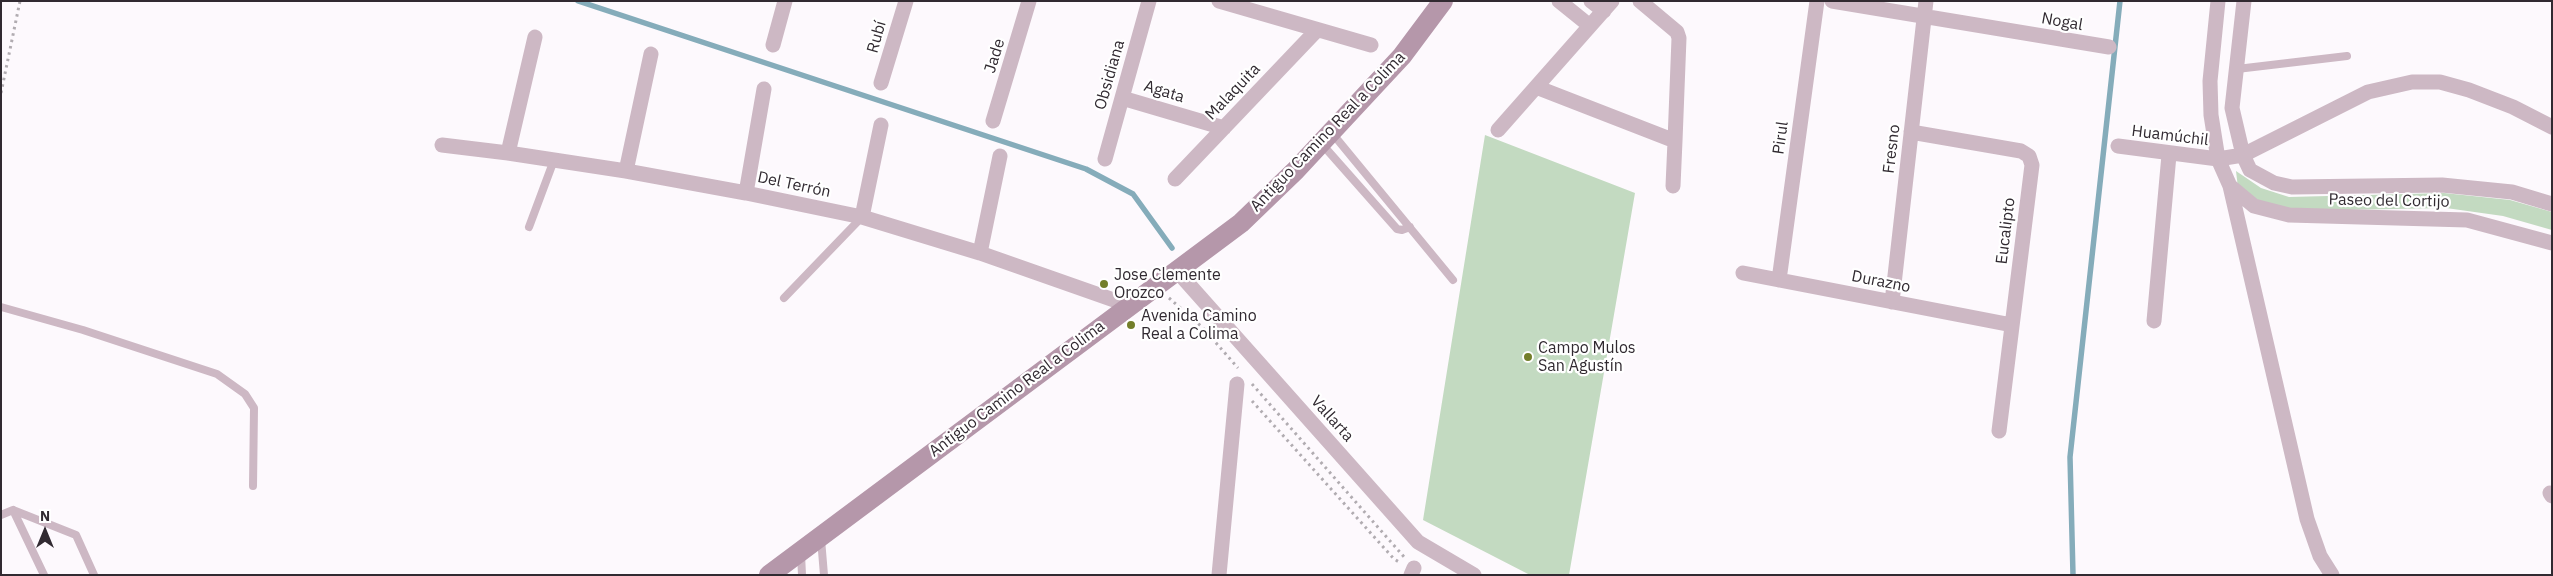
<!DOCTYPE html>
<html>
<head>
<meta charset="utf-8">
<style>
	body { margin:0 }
	#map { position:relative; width:2553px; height:576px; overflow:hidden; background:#fdf9fd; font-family:"IBM Plex Sans",sans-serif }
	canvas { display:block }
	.frame { position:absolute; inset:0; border:2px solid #312a31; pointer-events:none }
	.north { position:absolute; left:20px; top:506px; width:50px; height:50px; -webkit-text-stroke:4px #fff; paint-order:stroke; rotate:0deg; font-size:14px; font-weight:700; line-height:20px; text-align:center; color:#312a31 }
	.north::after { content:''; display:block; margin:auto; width:18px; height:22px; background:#312a31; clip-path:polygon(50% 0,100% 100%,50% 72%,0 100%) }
</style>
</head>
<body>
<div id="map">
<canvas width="2553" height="576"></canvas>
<div class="frame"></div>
<div class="north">N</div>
</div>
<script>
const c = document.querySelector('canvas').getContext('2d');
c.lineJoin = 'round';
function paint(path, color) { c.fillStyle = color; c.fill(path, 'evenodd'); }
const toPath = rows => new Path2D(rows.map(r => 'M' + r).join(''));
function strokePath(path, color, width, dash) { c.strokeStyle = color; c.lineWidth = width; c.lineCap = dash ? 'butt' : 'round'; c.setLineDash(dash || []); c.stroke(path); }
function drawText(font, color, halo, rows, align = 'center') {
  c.font = font + ' "IBM Plex Sans",sans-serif'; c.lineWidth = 4.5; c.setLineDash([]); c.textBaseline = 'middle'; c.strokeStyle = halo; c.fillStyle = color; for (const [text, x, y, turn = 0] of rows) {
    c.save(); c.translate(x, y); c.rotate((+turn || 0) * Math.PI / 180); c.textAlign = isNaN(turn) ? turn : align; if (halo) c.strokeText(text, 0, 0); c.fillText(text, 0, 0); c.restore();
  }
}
paint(toPath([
	[1485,135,1635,193,1569,575,1530,575,1423,520],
	[2236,171,2261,188,2289,197,2444,193,2510,200,2552,212,2552,230,2503,216,2446,208,2288,211,2257,202,2238,188]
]), '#c3dac1');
strokePath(toPath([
	[578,1,1086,169,1133,194,1172,248],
	[2073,575,2070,457,2120,1]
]), '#85acba', 5.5);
strokePath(toPath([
	[1,93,20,1],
	[1169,298,1202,327,1238,368],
	[1252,384,1405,558],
	[1252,401,1394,559,1399,562]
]), '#b1acb1', 3, [2.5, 4]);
strokePath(toPath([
	[2237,69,2347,56],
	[1332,133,1453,280],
	[1321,143,1397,229,1402,230,1410,227],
	[529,227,554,160],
	[784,298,862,217],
	[1,307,83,330,217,374,245,394,254,408,253,486],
	[13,510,44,575],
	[1,515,13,510,76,535,94,575],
	[821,539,824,575],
	[801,554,802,575]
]), '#cdb8c4', 8);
strokePath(toPath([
	[1219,1,1371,45],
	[1559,1,1590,26],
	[1591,1,1604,11],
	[1640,1,1677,32,1679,38,1675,141],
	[1832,1,2109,47],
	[2218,1,2210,81,2211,115,2218,159,2230,186,2307,519,2320,556,2332,575],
	[2244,1,2232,108,2243,155,2250,170,2274,183,2292,187,2442,185,2512,192,2552,204],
	[773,45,785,1],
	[881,83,906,1],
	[1536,87,1675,141,1673,186],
	[1122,98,1224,128],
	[993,121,1029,1],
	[1498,130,1612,1],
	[1911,132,2021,151,2029,156,2032,165,1999,431],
	[442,145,508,153,626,171,746,193,862,217,980,253,1128,305],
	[2118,146,2218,159,2243,155,2368,92,2412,82,2440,82,2469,90,2513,107,2552,127],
	[508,153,535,37],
	[1105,159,1149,1],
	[626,171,651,54],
	[1175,179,1317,30],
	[2230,186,2254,206,2289,215,2467,220,2552,243],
	[746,193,764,89],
	[862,217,881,125],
	[980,253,1000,156],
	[1177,271,1418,542,1474,575],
	[1743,273,2012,325],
	[1779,280,1817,1],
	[1892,302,1926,1],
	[2154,321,2169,155],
	[2550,493,2552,496],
	[1219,575,1237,384],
	[1411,575,1414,568]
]), '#cdb8c4', 15);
strokePath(toPath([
	[769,575,1241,223,1296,170,1402,56,1443,1]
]), '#b597aa', 20);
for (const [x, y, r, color] of [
	[1104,284,5,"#737e2a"],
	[1131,325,5,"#737e2a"],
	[1528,357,5,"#737e2a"]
]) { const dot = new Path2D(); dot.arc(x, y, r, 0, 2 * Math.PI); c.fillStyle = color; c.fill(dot); strokePath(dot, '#fff', 2); }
drawText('16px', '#312a31', '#fff', [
	["Nogal",2062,22,10],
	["Rubí",877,37,-74],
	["Jade",995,56,-73],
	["Obsidiana",1110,75,-74],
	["Agata",1164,92,17],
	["Malaquita",1233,92,-46],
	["Antiguo Camino Real a Colima",1328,132,-46],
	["Huamúchil",2170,136,7],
	["Pirul",1781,138,-82],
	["Fresno",1892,149,-83],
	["Del Terrón",794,185,12],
	["Paseo del Cortijo",2389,201,1],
	["Eucalipto",2006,231,-83],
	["Durazno",1881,282,11],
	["Antiguo Camino Real a Colima",1017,389,-37],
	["Vallarta",1332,419,48]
]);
drawText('16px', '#312a31', '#fff', [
	["Jose Clemente",1114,275],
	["Orozco",1114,293],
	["Avenida Camino",1141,316],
	["Real a Colima",1141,334],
	["Campo Mulos",1538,348],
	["San Agustín",1538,366]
], 'left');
</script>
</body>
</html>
